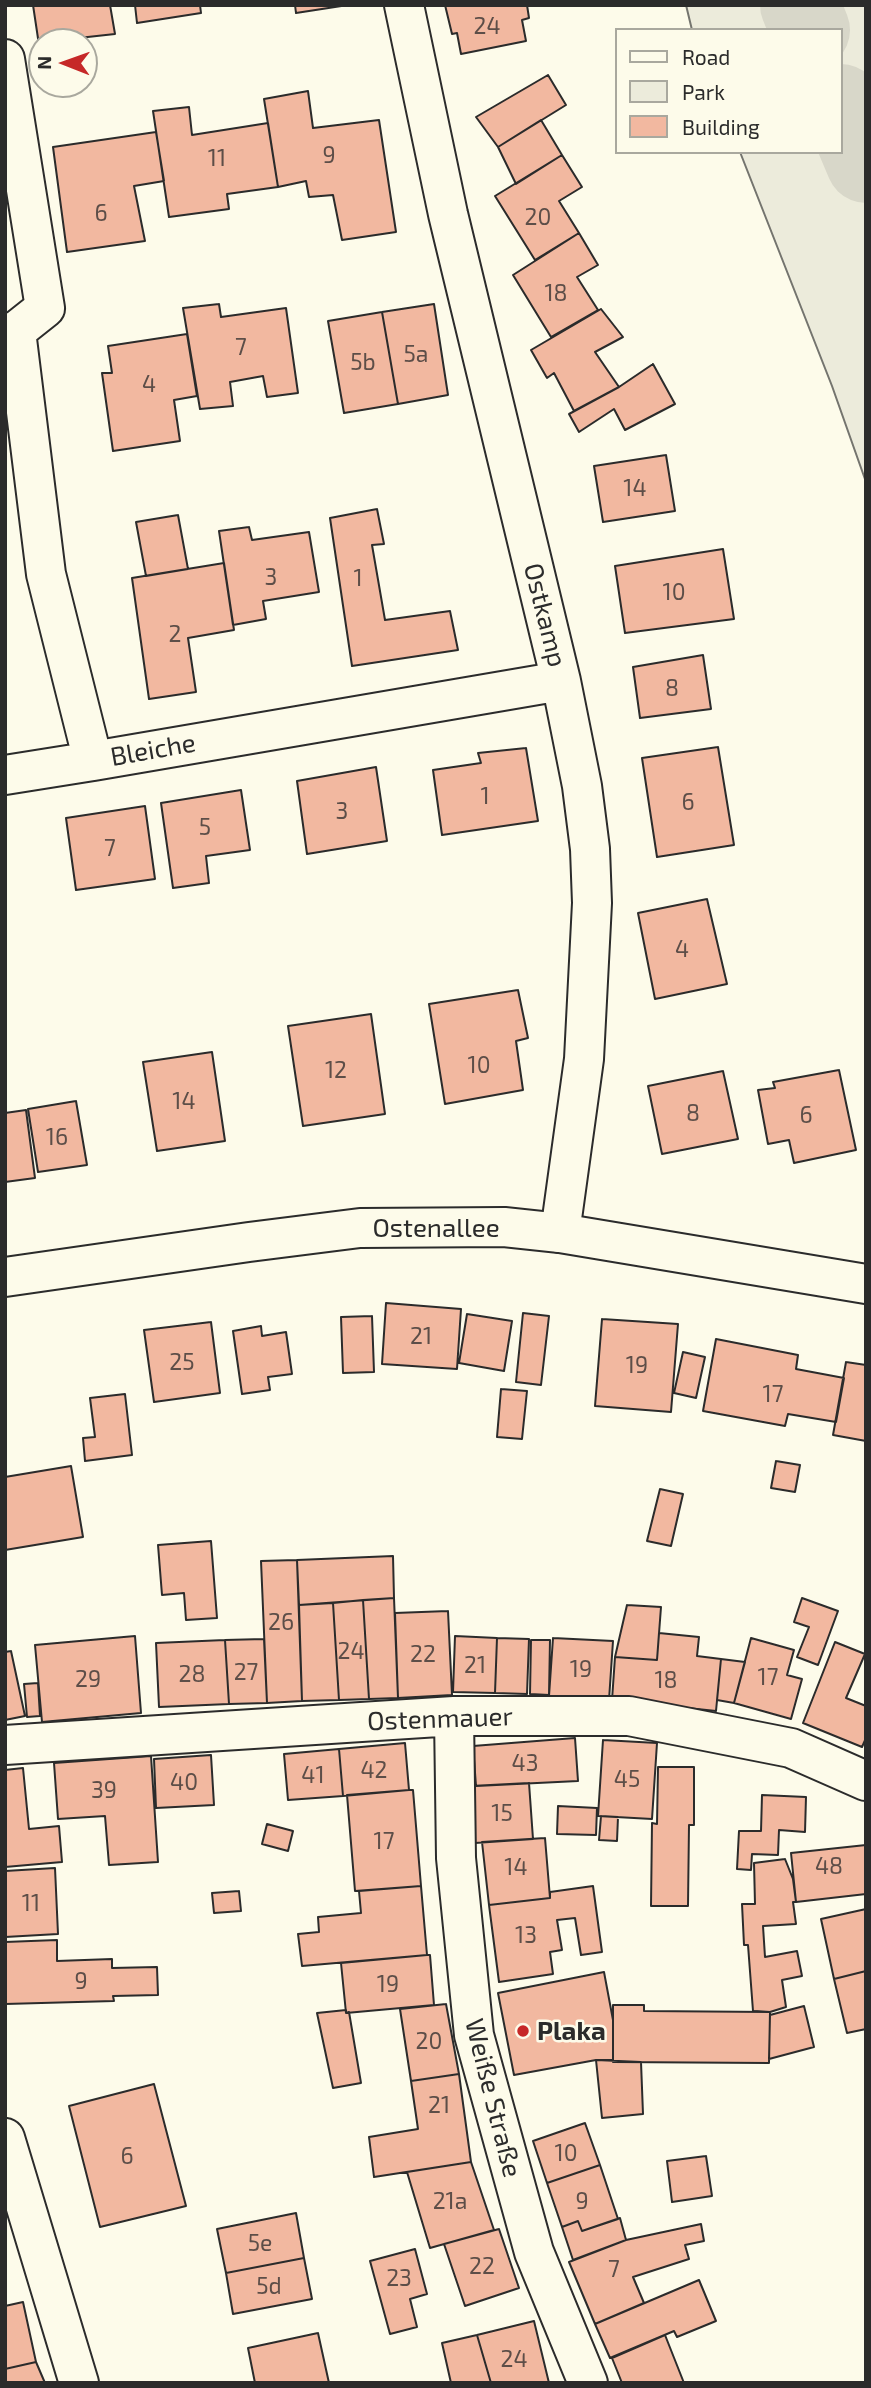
<!DOCTYPE html>
<html>
<head>
<meta charset="utf-8">
<style>
	body { margin:0 }
	#map { position:relative; width:871px; height:2388px; overflow:hidden; background:#fdfbea; font-family:"Exo 2",sans-serif }
	canvas { display:block }
	.frame { position:absolute; inset:0; border:7px solid #2b2b2b; pointer-events:none }
	.legend { position:absolute; left:615px; top:28px; width:228px; height:126px; box-sizing:border-box; background:#fdfbea; border:2px solid #a9a89e; margin:0; padding:9px 12px; list-style:none; font-size:21px; color:#2b2b2b }
	.legend li { display:flex; align-items:center; gap:14px; height:35px }
	.legend b { width:35px; border:2px solid #a9a89e }
	.north { position:absolute; left:28px; top:28px; width:70px; height:70px; box-sizing:border-box; background:#fdfbea; border:2px solid #a9a89e; border-radius:50%; rotate:271deg; font-size:19px; font-weight:700; line-height:28px; text-align:center; color:#2b2b2b }
	.north::after { content:''; display:block; margin:auto; width:24px; height:32px; background:#c62828; clip-path:polygon(50% 0,100% 100%,50% 72%,0 100%) }
</style>
</head>
<body>
<div id="map">
<canvas width="871" height="2388"></canvas>
<div class="frame"></div>
<ul class="legend">
<li><b style="height:9px;background:#fdfbea"></b>Road</li>
<li><b style="height:19px;background:#ecebdb"></b>Park</li>
<li><b style="height:19px;background:#f2b8a0"></b>Building</li>
</ul>
<div class="north">N</div>
</div>
<script>
const c = document.querySelector('canvas').getContext('2d');
c.lineJoin = 'round';
function paint(path, color) { c.fillStyle = color; c.fill(path, 'evenodd'); }
const toPath = rows => new Path2D(rows.map(r => 'M' + r).join(''));
function strokePath(path, color, width, dash) { c.strokeStyle = color; c.lineWidth = width; c.lineCap = dash ? 'butt' : 'round'; c.setLineDash(dash || []); c.stroke(path); }
function drawText(font, color, halo, rows, align = 'center') {
  c.font = font + ' "Exo 2",sans-serif'; c.lineWidth = 5; c.setLineDash([]); c.textBaseline = 'middle'; c.strokeStyle = halo; c.fillStyle = color; for (const [text, x, y, turn = 0] of rows) {
    c.save(); c.translate(x, y); c.rotate((+turn || 0) * Math.PI / 180); c.textAlign = isNaN(turn) ? turn : align; if (halo) c.strokeText(text, 0, 0); c.fillText(text, 0, 0); c.restore();
  }
}
const green = toPath([
	[686,5,866,5,866,482,832,386,740,152,841,152,841,30,692,30,686,5]
]);
paint(green, '#ecebdb');
strokePath(green, '#74746e', 2);
strokePath(toPath([
	[800,5,810,30],
	[841,104,866,163]
]), '#d8d7c9', 80);
const building = toPath([
	[33,5,110,5,115,34,42,42,39,45,33,5],
	[135,5,200,5,201,13,137,23,135,5],
	[295,5,348,5,296,13,295,5],
	[445,5,527,5,529,18,522,20,526,41,461,54,457,33,452,34,445,5],
	[548,75,566,105,498,147,476,117,548,75],
	[308,91,313,128,379,120,396,232,342,240,333,195,309,197,306,181,278,187,264,99,308,91],
	[189,107,192,135,268,123,278,187,227,194,229,209,169,217,153,111,189,107],
	[541,120,562,155,516,184,498,147,541,120],
	[156,132,164,181,134,186,145,241,67,252,53,147,156,132],
	[562,155,582,187,559,201,579,233,535,260,495,196,562,155],
	[579,233,598,265,577,277,598,310,551,337,513,275,579,233],
	[219,304,221,317,286,308,298,393,267,397,263,376,230,382,233,406,200,409,183,308,219,304],
	[434,304,448,395,398,404,382,312,434,304],
	[601,309,623,337,595,352,619,387,574,411,554,373,547,378,531,350,601,309],
	[382,312,398,404,344,413,328,321,382,312],
	[187,334,197,396,174,400,180,441,113,451,102,373,112,373,108,346,187,334],
	[653,364,675,404,625,430,614,409,579,432,569,414,619,387,653,364],
	[666,455,675,511,603,522,594,466,666,455],
	[377,509,384,544,372,545,385,620,450,611,458,650,352,666,330,518,377,509],
	[178,515,188,569,146,576,136,522,178,515],
	[249,527,252,540,309,532,319,592,263,601,266,619,233,625,219,531,249,527],
	[723,549,734,619,625,633,615,566,723,549],
	[224,563,234,630,188,638,196,692,149,699,132,578,224,563],
	[703,655,711,709,640,718,633,667,703,655],
	[718,747,734,845,657,857,642,758,718,747],
	[526,748,538,821,442,835,433,770,481,763,478,753,526,748],
	[376,767,387,841,307,854,297,781,376,767],
	[241,790,250,850,206,856,209,883,173,888,161,803,241,790],
	[145,806,155,879,76,890,66,818,145,806],
	[707,899,727,984,655,999,638,913,707,899],
	[518,990,528,1038,516,1041,523,1090,445,1104,429,1004,518,990],
	[371,1014,385,1114,303,1126,288,1026,371,1014],
	[212,1052,225,1141,157,1151,143,1062,212,1052],
	[839,1070,856,1150,794,1163,789,1140,768,1144,758,1090,775,1088,773,1082,839,1070],
	[723,1071,738,1139,662,1154,648,1086,723,1071],
	[76,1101,87,1165,38,1172,28,1109,76,1101],
	[26,1110,35,1178,5,1182,5,1113,26,1110],
	[386,1303,461,1309,457,1369,382,1364,386,1303],
	[523,1313,549,1316,541,1385,516,1382,523,1313],
	[467,1314,512,1321,504,1371,459,1363,467,1314],
	[372,1316,374,1372,343,1373,341,1317,372,1316],
	[602,1319,678,1324,671,1412,595,1406,602,1319],
	[211,1322,220,1393,154,1402,144,1330,211,1322],
	[261,1326,262,1336,286,1332,292,1374,268,1377,270,1390,242,1394,233,1331,261,1326],
	[716,1339,798,1355,796,1369,844,1378,836,1422,788,1414,785,1426,703,1411,716,1339],
	[683,1352,705,1357,696,1398,674,1393,683,1352],
	[846,1362,866,1365,866,1441,833,1435,846,1362],
	[501,1389,527,1391,522,1439,497,1437,501,1389],
	[125,1394,132,1455,85,1461,83,1438,95,1437,90,1398,125,1394],
	[776,1461,800,1465,795,1492,771,1488,776,1461],
	[71,1466,83,1537,5,1550,5,1477,71,1466],
	[660,1489,683,1494,671,1546,647,1541,660,1489],
	[211,1541,217,1618,186,1620,184,1593,162,1595,158,1545,211,1541],
	[393,1556,394,1598,299,1605,297,1560,393,1556],
	[297,1560,302,1701,267,1703,261,1561,297,1560],
	[394,1598,398,1698,369,1699,363,1600,394,1598],
	[802,1598,838,1611,818,1665,797,1657,809,1627,794,1622,802,1598],
	[363,1600,369,1699,339,1700,333,1603,363,1600],
	[333,1603,339,1700,302,1701,299,1605,333,1603],
	[627,1605,661,1607,657,1660,615,1657,627,1605],
	[448,1611,452,1695,398,1698,395,1613,448,1611],
	[659,1633,699,1637,697,1656,721,1659,716,1711,612,1700,615,1657,657,1660,659,1633],
	[135,1636,141,1713,42,1722,35,1645,135,1636],
	[455,1636,497,1638,495,1693,453,1692,455,1636],
	[497,1638,529,1639,527,1694,495,1693,497,1638],
	[553,1638,613,1641,609,1700,549,1696,553,1638],
	[751,1638,794,1650,787,1675,802,1679,791,1719,734,1703,751,1638],
	[264,1639,267,1703,229,1704,225,1640,264,1639],
	[225,1640,229,1704,159,1707,156,1643,225,1640],
	[531,1640,550,1640,549,1695,530,1694,531,1640],
	[835,1642,865,1654,846,1698,866,1706,866,1738,862,1747,803,1723,835,1642],
	[11,1651,25,1716,5,1720,5,1652,11,1651],
	[721,1659,745,1662,734,1703,717,1700,721,1659],
	[38,1683,40,1716,27,1717,24,1684,38,1683],
	[575,1738,578,1781,476,1786,473,1746,575,1738],
	[603,1740,657,1743,652,1819,598,1816,603,1740],
	[405,1743,409,1790,343,1796,339,1749,405,1743],
	[339,1749,343,1796,288,1800,284,1754,339,1749],
	[211,1755,214,1805,156,1808,154,1759,211,1755],
	[151,1756,158,1862,109,1865,105,1816,58,1819,54,1763,151,1756],
	[658,1767,694,1767,694,1825,689,1825,688,1906,651,1906,652,1823,657,1824,658,1767],
	[23,1768,29,1829,59,1826,62,1862,5,1867,5,1770,23,1768],
	[529,1783,533,1839,475,1843,471,1786,529,1783],
	[409,1790,413,1790,421,1886,355,1891,347,1795,409,1790],
	[762,1795,806,1797,805,1832,779,1830,778,1855,752,1854,751,1870,737,1869,739,1831,761,1831,762,1795],
	[558,1806,597,1808,596,1835,557,1834,558,1806],
	[601,1816,618,1817,617,1841,599,1840,601,1816],
	[267,1824,293,1831,288,1851,262,1844,267,1824],
	[545,1838,550,1898,489,1905,482,1842,545,1838],
	[866,1845,866,1894,796,1902,791,1853,866,1845],
	[785,1859,793,1879,796,1902,793,1902,796,1924,763,1926,765,1957,797,1951,802,1976,782,1980,786,2007,770,2012,753,2011,748,1945,744,1945,742,1904,755,1904,754,1863,785,1859],
	[55,1868,58,1934,5,1937,5,1871,55,1868],
	[421,1886,427,1955,302,1966,298,1934,319,1932,318,1917,361,1913,359,1891,421,1886],
	[593,1886,602,1952,581,1955,575,1918,557,1920,562,1950,550,1952,553,1974,499,1982,489,1905,550,1898,550,1892,593,1886],
	[239,1891,241,1911,214,1913,212,1893,239,1891],
	[866,1909,866,1971,834,1979,821,1919,866,1909],
	[57,1940,57,1961,112,1959,112,1968,157,1967,158,1995,113,1996,114,2001,5,2004,5,1942,57,1940],
	[427,1955,430,1955,434,2005,346,2013,341,1963,427,1955],
	[866,1971,866,2029,847,2033,834,1979,866,1971],
	[604,1972,613,2020,613,2060,596,2060,514,2075,498,1993,604,1972],
	[446,2004,459,2074,411,2081,400,2009,446,2004],
	[613,2005,644,2005,644,2011,770,2012,769,2063,613,2062,613,2005],
	[804,2006,814,2047,769,2059,770,2015,804,2006],
	[346,2010,346,2013,349,2012,361,2083,333,2088,317,2013,346,2010],
	[596,2060,641,2062,643,2114,602,2118,596,2060],
	[459,2074,471,2162,374,2177,369,2137,418,2129,411,2081,459,2074],
	[154,2084,186,2206,100,2227,69,2106,154,2084],
	[585,2123,600,2165,547,2183,533,2141,585,2123],
	[706,2156,712,2196,672,2202,667,2161,706,2156],
	[471,2162,494,2230,430,2248,407,2172,471,2162],
	[600,2165,618,2219,582,2231,578,2221,562,2227,547,2183,600,2165],
	[296,2213,304,2258,226,2273,217,2229,296,2213],
	[620,2218,626,2240,573,2260,562,2227,578,2221,582,2231,620,2218],
	[701,2224,704,2241,685,2245,689,2259,633,2277,644,2303,595,2324,569,2262,626,2240,701,2224],
	[499,2229,519,2288,465,2306,444,2244,499,2229],
	[415,2249,427,2294,410,2299,417,2327,390,2334,370,2261,415,2249],
	[304,2258,312,2299,233,2314,226,2273,304,2258],
	[699,2280,716,2321,677,2337,674,2331,610,2358,595,2324,699,2280],
	[23,2302,36,2362,5,2369,5,2306,23,2302],
	[534,2321,549,2383,491,2383,477,2335,534,2321],
	[318,2333,329,2383,255,2383,248,2348,318,2333],
	[477,2335,491,2383,451,2383,442,2343,477,2335],
	[665,2335,684,2383,622,2383,612,2358,665,2335],
	[36,2362,45,2383,5,2383,5,2369,36,2362]
]);
paint(building, '#f2b8a0');
strokePath(building, '#2b2b2b', 2);
const street = toPath([
	[404,5,448,214,561,681,582,786,590,849,592,903,584,1059,560,1233],
	[5,59,45,308,16,331,5,333],
	[16,331,46,574,93,761,561,681],
	[5,775,93,761],
	[454,1716,456,1858,474,2035,534,2252,588,2383],
	[5,1745,454,1716,629,1716,791,1748,866,1781],
	[5,2138,79,2383]
]);
const secondary = toPath([
	[5,1277,249,1242,360,1228,504,1227,560,1233,866,1284]
]);
strokePath(street, '#2b2b2b', 42);
strokePath(secondary, '#2b2b2b', 42);
strokePath(street, '#fdfbea', 38);
strokePath(secondary, '#fdfbea', 38);
for (const [x, y, r, color] of [
	[523,2031,7,"#c62828"]
]) { const dot = new Path2D(); dot.arc(x, y, r, 0, 2 * Math.PI); c.fillStyle = color; c.fill(dot); strokePath(dot, '#fdfbea', 2.5); }
drawText('23px', '#5d4e48', null, [
	["24",487,26],
	["9",329,155],
	["11",217,158],
	["6",101,213],
	["20",538,217],
	["18",556,293],
	["7",241,347],
	["5a",416,354],
	["5b",363,362],
	["4",149,384],
	["14",635,488],
	["3",271,577],
	["1",358,578],
	["10",674,592],
	["2",175,634],
	["8",672,688],
	["1",485,796],
	["6",688,802],
	["3",342,811],
	["5",205,827],
	["7",110,848],
	["4",682,949],
	["10",479,1065],
	["12",336,1070],
	["14",184,1101],
	["8",693,1113],
	["6",806,1115],
	["16",57,1137],
	["21",421,1336],
	["25",182,1362],
	["19",637,1365],
	["17",773,1394],
	["26",281,1622],
	["24",351,1651],
	["22",423,1654],
	["21",475,1665],
	["19",581,1669],
	["27",246,1672],
	["28",192,1674],
	["17",768,1677],
	["29",88,1679],
	["18",666,1680],
	["43",525,1763],
	["42",374,1770],
	["41",313,1775],
	["45",627,1779],
	["40",184,1782],
	["39",104,1790],
	["15",502,1813],
	["17",384,1841],
	["48",829,1866],
	["14",516,1867],
	["11",31,1903],
	["13",526,1935],
	["9",81,1981],
	["19",388,1984],
	["20",429,2041],
	["21",439,2105],
	["10",566,2153],
	["6",127,2156],
	["21a",450,2201],
	["9",582,2201],
	["5e",260,2243],
	["22",482,2266],
	["7",614,2269],
	["23",399,2278],
	["5d",269,2286],
	["24",514,2359]
]);
drawText('26px', '#2b2b2b', '#fdfbea', [
	["Ostkamp",545,615,76],
	["Bleiche",153,750,-10],
	["Ostenallee",436,1228],
	["Ostenmauer",440,1719,-2],
	["Weiße Straße",493,2098,76]
]);
drawText('bold 26px', '#2b2b2b', '#fdfbea', [
	["Plaka",537,2031]
], 'left');
</script>
</body>
</html>
